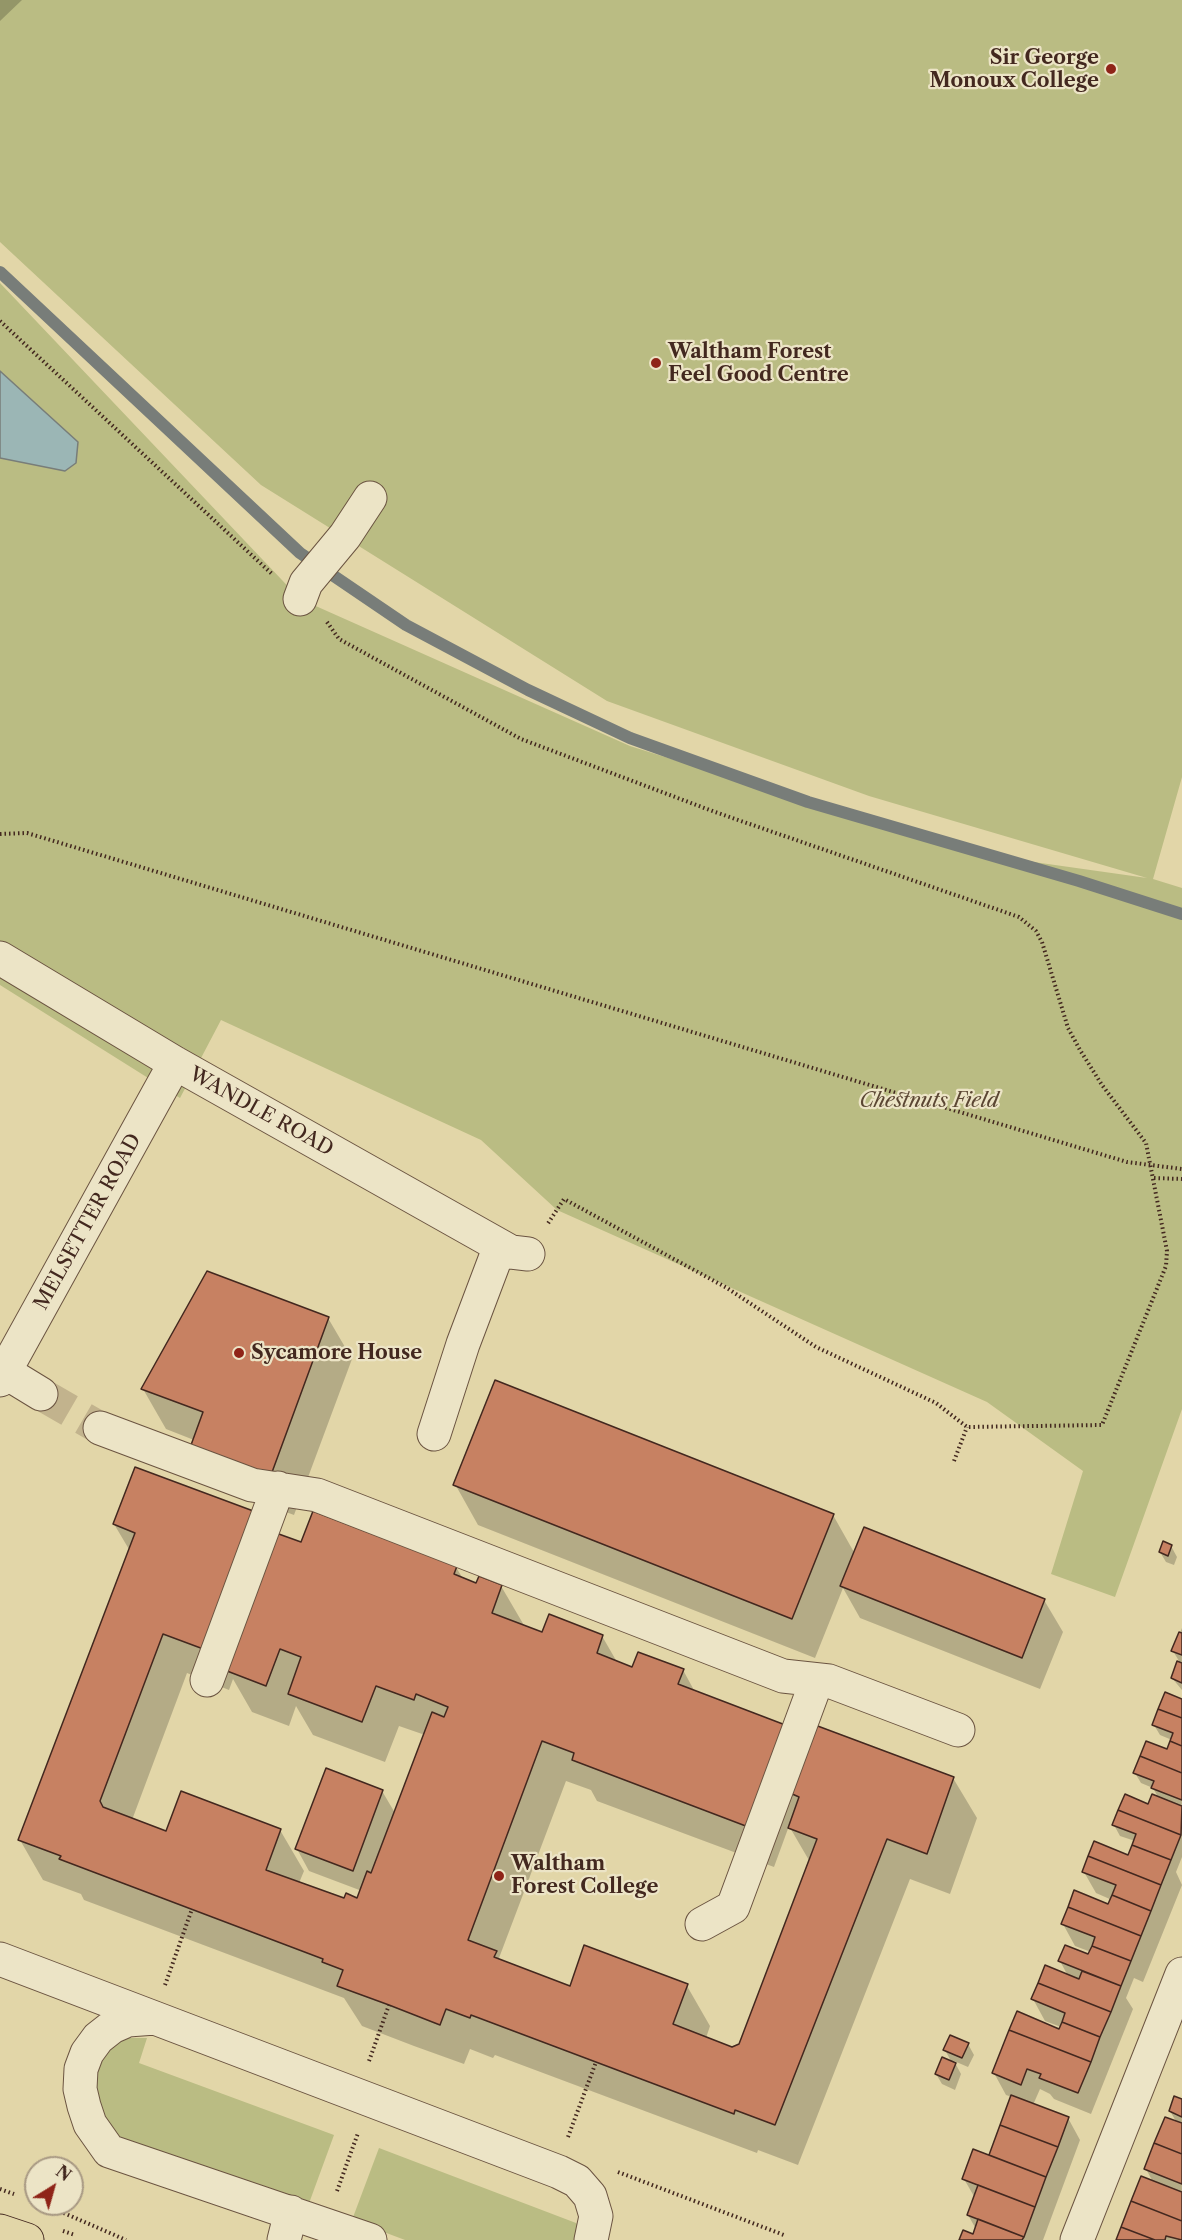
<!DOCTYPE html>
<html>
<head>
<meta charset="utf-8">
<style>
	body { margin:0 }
	#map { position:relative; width:1182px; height:2240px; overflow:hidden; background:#e2d6a8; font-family:"Libre Caslon Text",serif }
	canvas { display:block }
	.north { position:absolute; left:24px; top:2156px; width:60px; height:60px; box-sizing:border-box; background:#ece4c6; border:2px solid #a89983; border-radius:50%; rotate:37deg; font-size:16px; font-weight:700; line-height:24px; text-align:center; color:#43281f }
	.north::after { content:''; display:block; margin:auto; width:21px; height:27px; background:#8f2418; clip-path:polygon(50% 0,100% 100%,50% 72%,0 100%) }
</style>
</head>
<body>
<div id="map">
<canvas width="1182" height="2240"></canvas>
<div class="north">N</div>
</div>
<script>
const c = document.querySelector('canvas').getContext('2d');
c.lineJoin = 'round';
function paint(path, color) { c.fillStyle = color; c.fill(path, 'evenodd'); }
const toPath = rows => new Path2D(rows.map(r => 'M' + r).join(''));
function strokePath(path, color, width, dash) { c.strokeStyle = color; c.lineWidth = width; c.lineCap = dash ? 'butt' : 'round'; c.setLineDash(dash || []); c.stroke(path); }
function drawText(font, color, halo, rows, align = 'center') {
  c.font = font + ' "Libre Caslon Text",serif'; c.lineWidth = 4.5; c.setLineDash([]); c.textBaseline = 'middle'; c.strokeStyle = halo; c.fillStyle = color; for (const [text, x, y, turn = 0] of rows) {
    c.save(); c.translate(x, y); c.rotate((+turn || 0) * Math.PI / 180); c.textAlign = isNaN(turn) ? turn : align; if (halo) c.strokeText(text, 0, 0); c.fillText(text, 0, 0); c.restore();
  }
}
paint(toPath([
	[0,0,1182,0,1182,777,1153,879,1182,888,1182,1409,1115,1597,1051,1574,1083,1471,987,1402,557,1210,481,1140,221,1020,180,1098,0,985,0,283,300,599,630,746,970,853,1147,878,869,796,607,701,261,485,0,242],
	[127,2038,147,2038,139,2063,334,2135,308,2206,118,2137,103,2123,94,2079,100,2058,112,2045],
	[379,2148,576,2223,591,2240,405,2240,352,2220]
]), '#babc83');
const water = toPath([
	[0,371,78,442,76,463,65,471,0,458,0,371]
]);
paint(water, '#9bb6b5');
strokePath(water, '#787d79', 1.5);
paint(toPath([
	[0,0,22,0,0,21],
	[328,1318,352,1359,294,1515,216,1486,194,1440,166,1429,143,1389],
	[455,1484,833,1515,855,1554,1044,1600,1063,1632,1040,1689,860,1618,843,1588,815,1658,478,1525],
	[114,1524,273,1544,302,1544,456,1567,463,1579,477,1585,501,1586,525,1627,543,1634,602,1636,617,1662,633,1669,683,1670,695,1692,787,1727,953,1778,977,1818,950,1894,910,1879,798,2165,758,2150,757,2153,495,2055,493,2058,470,2049,464,2064,414,2046,362,2026,344,1998,84,1900,81,1894,43,1880,20,1840,130,1551],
	[187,1673,229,1690,233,1679,252,1712,289,1726,296,1706,313,1735,385,1762,399,1726,425,1735,395,1813,382,1791,297,1849,309,1871,362,1891,358,1900,345,1900,299,1883,304,1871,280,1830,167,1833,132,1820],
	[566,1781,591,1790,597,1801,774,1867,789,1826,810,1862,740,2045,732,2049,706,2038,710,2026,687,1986,571,1988,501,1962,499,1958],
	[1171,1546,1177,1557,1174,1565,1166,1562,1160,1552],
	[1182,1628,1182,1690,1172,1678,1179,1661,1173,1651],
	[1182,1701,1182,1857,1176,1872,1182,1885,1143,1982,1134,1978,1126,1998,1133,2009,1091,2114,1054,2099,1050,2094,1040,2089,1033,2105,1068,2118,1080,2140,1043,2240,960,2240,974,2236,976,2229,968,2215,975,2198,964,2179,990,2157,1012,2097,1006,2095,994,2073,1060,2030,1061,2027,1045,2021,1033,1999,1068,1976,1060,1961,1089,1956,1091,1952,1075,1946,1063,1924,1109,1906,1112,1900,1096,1893,1084,1872,1129,1857,1135,1841,1120,1836,1114,1825,1159,1799,1153,1788,1141,1783,1135,1773,1168,1751,1172,1740,1160,1735,1154,1725],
	[968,2044,974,2055,968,2067,954,2061,961,2074,955,2090,942,2084,936,2074,952,2063,945,2050],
	[1182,2100,1182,2240,1117,2240,1153,2182,1146,2169,1177,2123,1170,2111]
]), '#0003');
strokePath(toPath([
	[0,272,300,553,406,625,528,690,630,738,808,802,1079,881,1182,914]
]), '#787d79', 12);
const building = toPath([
	[207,1271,329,1317,271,1475,191,1445,203,1412,141,1389,207,1271],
	[495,1380,834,1514,792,1619,453,1485,495,1380],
	[135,1467,256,1512,206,1650,163,1634,100,1801,103,1807,166,1831,181,1791,281,1829,266,1870,344,1898,346,1893,357,1898,367,1871,371,1873,432,1712,444,1717,448,1707,416,1694,414,1700,376,1686,362,1722,288,1694,301,1657,280,1649,266,1686,227,1671,276,1533,301,1542,313,1511,457,1566,454,1574,476,1583,479,1576,502,1585,492,1613,542,1632,549,1614,603,1635,597,1653,632,1667,638,1652,684,1669,678,1684,788,1726,751,1828,572,1760,574,1753,542,1741,468,1940,497,1951,494,1957,570,1986,584,1945,688,1984,673,2024,732,2047,739,2044,817,1839,788,1828,799,1797,790,1793,815,1725,954,1777,927,1854,887,1839,775,2125,735,2110,734,2114,471,2015,470,2018,446,2009,440,2025,389,2005,337,1986,343,1970,322,1962,323,1959,59,1859,61,1856,18,1840,135,1533,113,1524,135,1467],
	[864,1527,1045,1599,1022,1658,840,1586,864,1527],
	[1163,1541,1172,1545,1168,1556,1159,1552,1163,1541],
	[1179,1632,1182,1633,1182,1655,1171,1651,1179,1632],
	[1177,1661,1182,1663,1182,1683,1171,1678,1177,1661],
	[1165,1692,1182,1699,1182,1718,1158,1709,1165,1692],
	[1158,1709,1182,1718,1182,1746,1170,1741,1173,1733,1152,1725,1158,1709],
	[1146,1741,1167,1749,1170,1741,1182,1746,1182,1773,1140,1756,1146,1741],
	[1140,1756,1182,1773,1182,1800,1151,1788,1154,1781,1133,1773,1140,1756],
	[326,1768,383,1790,353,1871,295,1849,326,1768],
	[1125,1794,1148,1804,1152,1794,1182,1806,1181,1835,1118,1810,1125,1794],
	[1118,1810,1181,1835,1171,1860,1132,1845,1136,1834,1112,1825,1118,1810],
	[1094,1841,1128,1855,1132,1845,1171,1860,1161,1885,1088,1856,1094,1841],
	[1088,1856,1161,1885,1151,1911,1112,1895,1116,1885,1082,1872,1088,1856],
	[1074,1890,1108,1904,1112,1895,1151,1911,1141,1936,1068,1907,1074,1890],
	[1068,1907,1141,1936,1131,1961,1092,1946,1095,1937,1061,1924,1068,1907],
	[1065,1945,1088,1954,1092,1946,1131,1961,1121,1986,1058,1961,1065,1945],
	[1045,1965,1079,1979,1082,1971,1121,1986,1111,2012,1038,1983,1045,1965],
	[1038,1983,1111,2012,1100,2037,1062,2022,1065,2013,1031,1999,1038,1983],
	[1017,2011,1059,2029,1062,2022,1100,2037,1091,2062,1009,2030,1017,2011],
	[1009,2030,1091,2062,1078,2093,1039,2078,1041,2074,1027,2069,1021,2085,992,2073,1009,2030],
	[950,2035,969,2043,962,2058,943,2050,950,2035],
	[942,2057,956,2063,949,2080,935,2074,942,2057],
	[1011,2095,1069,2117,1058,2147,1000,2125,1011,2095],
	[1174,2096,1182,2099,1182,2117,1169,2111,1174,2096],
	[1165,2117,1182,2123,1182,2154,1154,2143,1165,2117],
	[1000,2125,1058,2147,1046,2177,989,2155,1000,2125],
	[1154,2143,1182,2154,1182,2184,1144,2169,1154,2143],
	[973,2149,1046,2177,1035,2207,962,2179,973,2149],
	[1141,2176,1182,2192,1182,2221,1131,2201,1141,2176],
	[978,2185,1035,2207,1024,2237,967,2215,978,2185],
	[1131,2201,1182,2221,1182,2240,1166,2236,1165,2240,1155,2240,1121,2227,1131,2201],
	[978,2219,1024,2237,1022,2240,959,2240,963,2230,973,2234,978,2219],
	[1121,2227,1155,2240,1116,2240,1121,2227]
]);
paint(building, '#c78162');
strokePath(building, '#43281f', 1.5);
strokePath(toPath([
	[41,1394,100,1428]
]), '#c2b38d', 33, [33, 16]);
const minor = toPath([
	[300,599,306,583,345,536,370,498],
	[0,958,175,1063,511,1252,528,1254],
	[5,1372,41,1394],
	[0,1380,175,1063],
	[100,1428,252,1485,317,1495,783,1676,829,1681,958,1730],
	[434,1434,463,1344,500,1246],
	[207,1680,278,1488],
	[702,1924,733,1907,817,1680],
	[0,1959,559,2172,577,2181,590,2196,596,2216,591,2240],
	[155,2018,128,2020,112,2027,98,2038,87,2053,81,2069,80,2089,84,2106,90,2124,109,2151,370,2240],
	[284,2240,291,2212],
	[1077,2240,1182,1974]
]);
const major = toPath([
	[0,2231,27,2240]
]);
strokePath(minor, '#6b5441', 35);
strokePath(major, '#43281f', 35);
strokePath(toPath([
	[0,321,272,574],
	[327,622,339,639,521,739,715,812,1019,917,1036,931,1042,942,1068,1028,1080,1050,1102,1085,1146,1143,1167,1251,1166,1266,1102,1425,967,1427,936,1403,816,1347,727,1288,564,1199,547,1225],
	[0,834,27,833,1127,1162,1182,1169],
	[1154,1178,1182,1179],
	[954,1461,967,1427],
	[165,1985,192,1909],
	[369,2061,389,2005],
	[568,2137,596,2062],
	[618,2172,784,2235],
	[0,2189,14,2194],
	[337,2191,358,2133],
	[35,2195,36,2191],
	[43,2204,126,2240],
	[63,2231,75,2235]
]), '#43281f', 4, [1.5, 3]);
strokePath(minor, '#ece4c6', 33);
strokePath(major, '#e2d6a8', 33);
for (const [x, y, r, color] of [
	[1111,69,6,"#8f2418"],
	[656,363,6,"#8f2418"],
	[239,1353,6,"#8f2418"],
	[499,1876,6,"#8f2418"]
]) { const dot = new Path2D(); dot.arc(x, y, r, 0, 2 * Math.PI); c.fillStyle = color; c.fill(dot); strokePath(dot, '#ece4c6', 2); }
drawText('bold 20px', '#43281f', '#ece4c6', [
	["Sir George",1099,58,"right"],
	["Monoux College",1099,81,"right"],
	["Waltham Forest",668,352],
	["Feel Good Centre",668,375],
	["Sycamore House",251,1353],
	["Waltham",511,1864],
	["Forest College",511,1887]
], 'left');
drawText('italic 20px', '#5b4633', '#ece4c6', [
	["Chestnuts Field",929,1101]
]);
drawText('20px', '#43281f', '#ece4c6', [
	["WANDLE ROAD",261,1112,29],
	["MELSETTER ROAD",88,1222,-61]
]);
</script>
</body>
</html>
